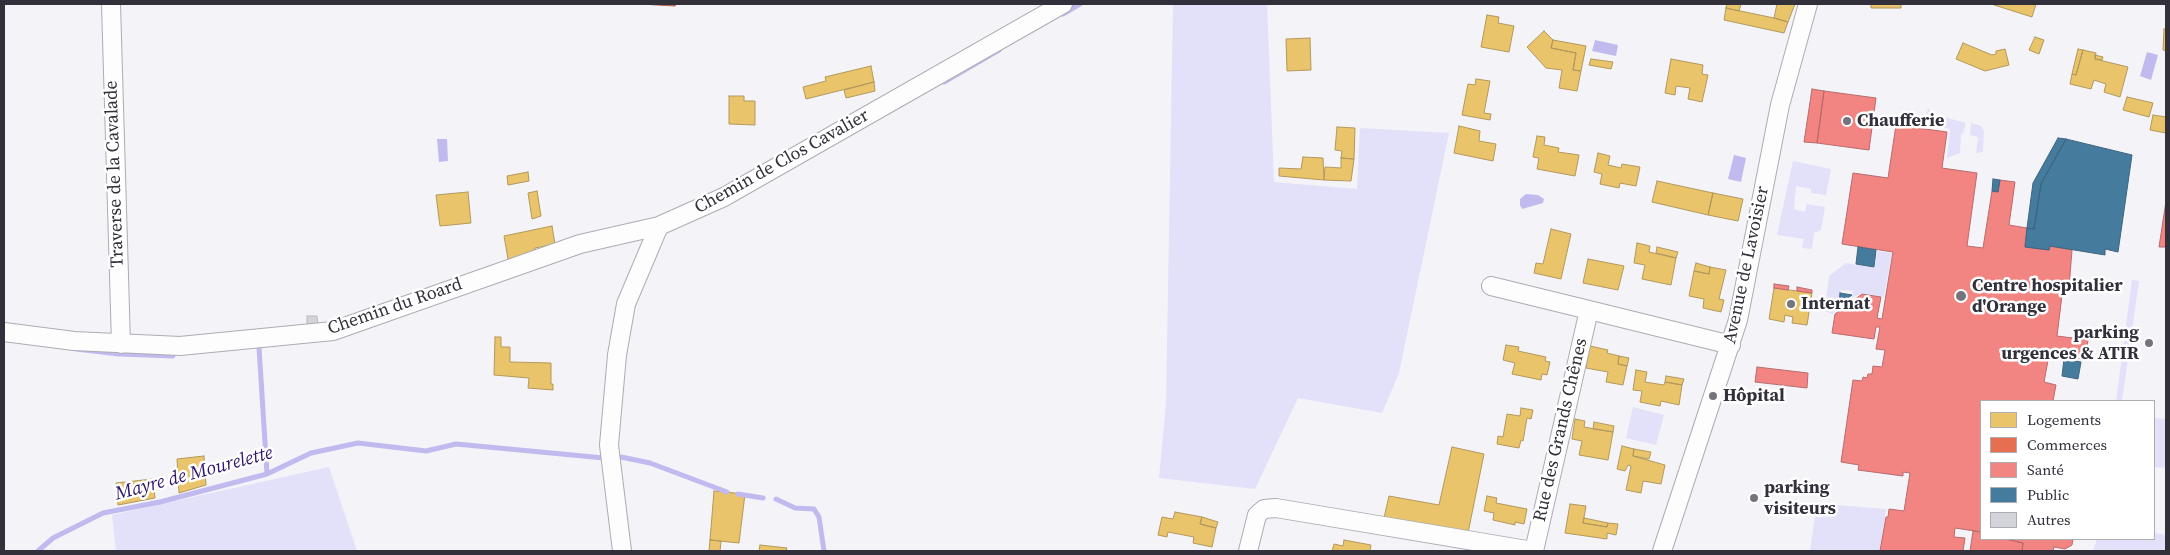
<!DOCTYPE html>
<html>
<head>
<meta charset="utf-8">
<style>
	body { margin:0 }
	#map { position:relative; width:2170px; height:555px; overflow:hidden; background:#f3f3f8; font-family:"Source Serif 4",serif }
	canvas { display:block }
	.frame { position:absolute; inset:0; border:5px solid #31303b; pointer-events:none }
	.legend { position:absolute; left:1980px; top:400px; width:175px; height:140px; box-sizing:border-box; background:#fff; border:1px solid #adacb1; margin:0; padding:6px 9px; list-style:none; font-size:15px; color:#31303b }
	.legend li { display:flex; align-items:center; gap:10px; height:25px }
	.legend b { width:25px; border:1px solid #adacb1 }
</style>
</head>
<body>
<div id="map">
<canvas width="2170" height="555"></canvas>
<div class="frame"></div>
<ul class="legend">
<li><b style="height:14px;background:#e9c46a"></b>Logements</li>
<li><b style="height:14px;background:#e76f51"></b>Commerces</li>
<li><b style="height:14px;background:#f28482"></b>Santé</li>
<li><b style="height:14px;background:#457b9d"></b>Public</li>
<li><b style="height:14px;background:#d3d3da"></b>Autres</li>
</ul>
</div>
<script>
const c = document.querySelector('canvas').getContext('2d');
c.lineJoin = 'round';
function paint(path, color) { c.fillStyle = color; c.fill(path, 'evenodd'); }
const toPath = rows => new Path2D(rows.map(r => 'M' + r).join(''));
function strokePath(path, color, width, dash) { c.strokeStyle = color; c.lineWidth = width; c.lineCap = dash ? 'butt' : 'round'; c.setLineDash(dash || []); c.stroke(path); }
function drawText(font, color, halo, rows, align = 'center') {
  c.font = font + ' "Source Serif 4",serif'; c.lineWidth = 5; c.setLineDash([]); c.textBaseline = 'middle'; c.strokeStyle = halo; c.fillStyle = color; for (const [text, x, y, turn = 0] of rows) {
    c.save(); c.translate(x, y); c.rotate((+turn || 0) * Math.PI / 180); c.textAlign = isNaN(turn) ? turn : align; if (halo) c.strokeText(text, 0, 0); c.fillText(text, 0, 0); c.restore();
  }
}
paint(toPath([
	[1173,4,1267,4,1274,182,1357,189,1360,128,1449,133,1399,373,1382,413,1298,398,1255,489,1159,478,1166,403],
	[1928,108,1933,114,1966,123,1963,133,1961,134,1960,153,1947,158,1950,129,1925,124],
	[1971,123,1981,126,1984,131,1983,152,1976,153,1978,137,1970,135],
	[1793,161,1831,169,1826,195,1811,193,1811,189,1796,186,1794,209,1805,212,1807,204,1825,207,1821,230,1814,233,1812,249,1802,248,1804,239,1777,235],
	[1877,251,1892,253,1884,297,1862,293,1852,298,1853,291,1841,290,1837,311,1832,314,1825,311,1829,276,1846,263,1875,268],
	[2132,280,2139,281,2122,401,2116,401],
	[1633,407,1664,415,1656,445,1626,438],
	[2154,418,2166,419,2166,468,2154,467],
	[329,467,357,551,116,551,112,515],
	[1824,504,1886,509,1880,551,1810,551,1816,509],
	[2154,533,2166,535,2166,551,2093,551,2097,539,2154,539]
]), '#e3e1f9');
paint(toPath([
	[1595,40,1618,45,1616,56,1592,51],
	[2147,52,2158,55,2151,80,2140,76],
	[447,139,448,161,439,162,437,139],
	[1734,155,1746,158,1741,182,1728,179],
	[1526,194,1538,195,1544,199,1543,203,1522,209,1520,205,1520,199]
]), '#c1baef');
const homes = toPath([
	[1727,4,1741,4,1739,11,1726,8,1727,4],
	[1777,4,1795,4,1788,22,1774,18,1777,4],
	[1871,4,1901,4,1901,8,1871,8,1871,4],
	[1991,4,2036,4,2032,17,1991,4],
	[1726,8,1774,18,1788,22,1784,33,1724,20,1726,8],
	[1487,15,1499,17,1498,23,1514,26,1509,52,1481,47,1487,15],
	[2164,29,2166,29,2166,51,2163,50,2164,29],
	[1544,31,1553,40,1551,48,1576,53,1573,70,1581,71,1577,91,1559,88,1562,70,1546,68,1527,47,1544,31],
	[2035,37,2044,40,2039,54,2029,50,2035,37],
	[1310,38,1311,70,1287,71,1286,39,1310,38],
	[1553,40,1586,46,1581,71,1573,70,1576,53,1551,48,1553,40],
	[1963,43,1992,55,1996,54,1996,51,2005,49,2009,65,1985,71,1956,59,1963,43],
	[2078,49,2083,50,2076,75,2072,74,2078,49],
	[2083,50,2096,53,2095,59,2128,67,2120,97,2104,92,2106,84,2094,80,2091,89,2070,84,2072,74,2076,75,2083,50],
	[2095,55,2103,57,2102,60,2095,59,2095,55],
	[1591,59,1613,62,1611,69,1589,65,1591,59],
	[1671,59,1703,65,1702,74,1708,75,1702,102,1688,99,1690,88,1676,86,1675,95,1665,93,1671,59],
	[871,66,874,82,806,99,803,87,826,81,825,77,871,66],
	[1476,79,1490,81,1484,113,1491,114,1490,120,1462,115,1468,84,1475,85,1476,79],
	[874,82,875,91,846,98,844,90,874,82],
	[729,96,744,96,744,101,755,101,755,125,729,124,729,96],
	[2127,97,2153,103,2149,117,2123,110,2127,97],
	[2153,115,2166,117,2166,133,2150,130,2153,115],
	[1459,126,1480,131,1479,141,1496,144,1493,161,1454,153,1459,126],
	[1337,127,1355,128,1354,159,1341,158,1342,151,1335,150,1337,127],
	[1537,136,1545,137,1544,145,1559,148,1558,152,1579,155,1575,176,1537,169,1539,158,1533,157,1537,136],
	[1598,153,1610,156,1608,165,1621,168,1622,164,1640,167,1636,186,1620,183,1619,188,1600,184,1602,174,1594,172,1598,153],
	[1303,157,1323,158,1324,180,1279,176,1279,168,1301,169,1303,157],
	[1341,158,1354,159,1351,181,1324,180,1325,167,1341,168,1341,158],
	[528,172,529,181,508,185,507,176,528,172],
	[1657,181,1713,193,1708,215,1652,202,1657,181],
	[537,191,541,216,532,219,528,193,537,191],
	[468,192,471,223,440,226,436,195,468,192],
	[1713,193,1743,199,1738,221,1708,215,1713,193],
	[552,226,555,244,535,248,534,254,508,259,504,236,552,226],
	[1551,229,1571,234,1561,279,1534,273,1536,263,1543,264,1551,229],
	[1637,243,1650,246,1649,252,1676,258,1671,285,1642,279,1645,265,1634,263,1637,243],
	[1657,247,1678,252,1676,258,1656,253,1657,247],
	[1588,259,1624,266,1618,290,1583,283,1588,259],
	[1696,263,1710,267,1709,274,1694,271,1696,263],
	[1710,267,1726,270,1719,299,1724,300,1721,312,1703,308,1704,299,1689,296,1694,271,1709,274,1710,267],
	[1774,288,1812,293,1807,325,1792,323,1793,317,1785,315,1784,322,1769,319,1774,288],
	[495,337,501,337,501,347,510,347,510,362,551,363,551,384,553,384,553,390,528,388,529,378,494,375,495,337],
	[1506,345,1519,347,1518,351,1546,357,1545,361,1550,362,1547,375,1542,374,1541,380,1512,374,1515,363,1503,360,1506,345],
	[1590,346,1608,350,1607,353,1619,356,1618,364,1627,366,1623,385,1606,382,1608,372,1586,368,1590,346],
	[1619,356,1629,358,1627,366,1618,364,1619,356],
	[1636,370,1647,372,1645,382,1664,385,1665,382,1682,385,1679,405,1661,401,1660,406,1640,402,1642,391,1633,390,1636,370],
	[1666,376,1684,379,1682,385,1665,382,1666,376],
	[1521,408,1533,410,1531,419,1527,418,1523,441,1521,440,1519,448,1497,444,1498,436,1503,437,1507,414,1520,416,1521,408],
	[1575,419,1585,421,1584,427,1613,432,1608,460,1579,455,1582,441,1572,439,1575,419],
	[1594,422,1614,426,1613,432,1593,429,1594,422],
	[1622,446,1634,449,1633,456,1665,465,1661,484,1643,481,1641,493,1626,490,1631,466,1628,465,1625,471,1617,469,1622,446],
	[1452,447,1484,454,1468,533,1384,518,1389,496,1439,505,1452,447],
	[1634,449,1651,452,1649,459,1633,456,1634,449],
	[204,456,206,485,179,493,177,459,204,456],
	[153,479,155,498,118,505,116,483,153,479],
	[714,491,745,494,739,543,710,540,714,491],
	[1487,496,1497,498,1496,503,1527,509,1524,524,1515,522,1515,525,1493,520,1494,513,1484,511,1487,496],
	[1570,504,1586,506,1583,523,1607,527,1608,523,1618,524,1616,535,1607,533,1607,539,1565,533,1570,504],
	[1175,512,1202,517,1200,524,1216,528,1212,547,1193,543,1194,537,1168,532,1167,537,1158,535,1162,517,1173,519,1175,512],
	[1202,517,1218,522,1216,528,1200,524,1202,517],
	[1584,518,1608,523,1607,527,1583,523,1584,518],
	[710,540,721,541,720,551,709,551,710,540],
	[1344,540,1371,545,1370,551,1332,551,1334,544,1343,546,1344,540],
	[760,545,787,548,786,551,759,551,760,545]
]);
paint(homes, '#e9c46a');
strokePath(homes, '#b2985c', 1);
const shops = toPath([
	[640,4,676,4,675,6,640,4]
]);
paint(shops, '#e76f51');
strokePath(shops, '#b05c4a', 1);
const health = toPath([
	[1812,89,1824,91,1817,143,1804,142,1812,89],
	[1824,91,1876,98,1869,150,1817,143,1824,91],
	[1896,125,1947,132,1942,168,1977,173,1967,246,1983,248,1992,191,1998,192,2000,180,2015,182,2009,225,2027,228,2025,247,2049,250,2050,246,2072,250,2069,288,2063,287,2057,336,2088,340,2085,359,2049,355,2044,382,2056,385,2053,401,1981,401,1981,532,1955,528,1954,537,1965,538,1963,551,1880,551,1886,517,1888,517,1889,509,1904,511,1910,473,1903,472,1903,476,1858,470,1859,465,1841,462,1853,380,1862,381,1863,377,1867,378,1868,374,1872,374,1873,366,1882,367,1885,350,1876,349,1880,327,1876,327,1874,339,1832,333,1835,314,1862,294,1881,297,1877,318,1882,319,1893,252,1842,244,1853,173,1888,178,1896,125],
	[2166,201,2166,247,2159,247,2166,201],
	[1774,284,1789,286,1788,290,1774,288,1774,284],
	[1797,287,1812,290,1812,293,1797,291,1797,287],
	[1757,367,1808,373,1807,388,1755,382,1757,367],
	[1973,531,1981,532,1981,539,2006,539,2023,543,2022,551,1970,551,1973,531],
	[2006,539,2073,539,2072,545,2065,549,2054,547,2053,551,2022,551,2023,543,2006,539]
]);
paint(health, '#f28482');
strokePath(health, '#b86b6d', 1);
const public = toPath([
	[2058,138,2066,139,2041,184,2034,229,2027,228,2033,183,2058,138],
	[2066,139,2132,155,2118,252,2105,249,2105,255,2050,246,2049,250,2025,247,2027,228,2034,229,2041,184,2066,139],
	[1993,179,2000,180,1998,192,1992,191,1993,179],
	[1858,247,1876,250,1874,267,1856,264,1858,247],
	[1840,293,1852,295,1839,305,1840,293],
	[1848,298,1852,302,1846,306,1843,301,1848,298],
	[2064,359,2081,362,2078,379,2062,376,2064,359]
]);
paint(public, '#457b9d');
strokePath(public, '#3f6480', 1);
strokePath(toPath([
	[1063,14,1080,4],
	[944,82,999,50],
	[259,347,267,474],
	[76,349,119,354,173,356],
	[621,457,650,463,727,492],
	[738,494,763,498],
	[776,499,795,508,814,509,819,517,824,551],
	[38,551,53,538,103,513,160,502,267,474,311,453,358,443,426,451,456,444,604,458]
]), '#c1baef', 5);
const building = toPath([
	[307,316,317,316,318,325,307,326,307,316]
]);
paint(building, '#d3d3da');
strokePath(building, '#bdbbc3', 1);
const minor = toPath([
	[111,4,121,344],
	[1491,286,1589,310],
	[4,332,74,341,180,346,333,331,580,244,659,226,724,197,1063,4],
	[622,551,609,445,617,355,626,304,659,226],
	[1248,551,1257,515,1264,509,1276,508,1533,551],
	[1534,551,1589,310,1731,345],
	[1662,551,1738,320,1780,105,1808,4]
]);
strokePath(minor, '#acacb3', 20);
strokePath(minor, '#fdfdfe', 18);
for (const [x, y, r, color] of [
	[1847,121,5,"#75747d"],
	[1961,296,6,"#75747d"],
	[1791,304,5,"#75747d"],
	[2149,343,5,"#75747d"],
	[1713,396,5,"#75747d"],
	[1754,498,5,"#75747d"]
]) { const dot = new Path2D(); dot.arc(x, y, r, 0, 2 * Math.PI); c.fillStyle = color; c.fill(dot); strokePath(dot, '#fff', 2); }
drawText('bold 18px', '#31303b', '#fff', [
	["Chaufferie",1857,121],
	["Centre hospitalier",1972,286],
	["d'Orange",1972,307],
	["Internat",1801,304],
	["parking",2139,333,"right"],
	["urgences & ATIR",2139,354,"right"],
	["Hôpital",1723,396],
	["parking",1764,488],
	["visiteurs",1764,509]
], 'left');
drawText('18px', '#31303b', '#fff', [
	["Chemin de Clos Cavalier",782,162,-29],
	["Traverse de la Cavalade",115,174,-92],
	["Avenue de Lavoisier",1747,265,-78],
	["Chemin du Roard",395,307,-19],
	["Rue des Grands Chênes",1561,430,-77]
]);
drawText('italic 19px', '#2f156a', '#fff', [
	["Mayre de Mourelette",194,474,-15]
]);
</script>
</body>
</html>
